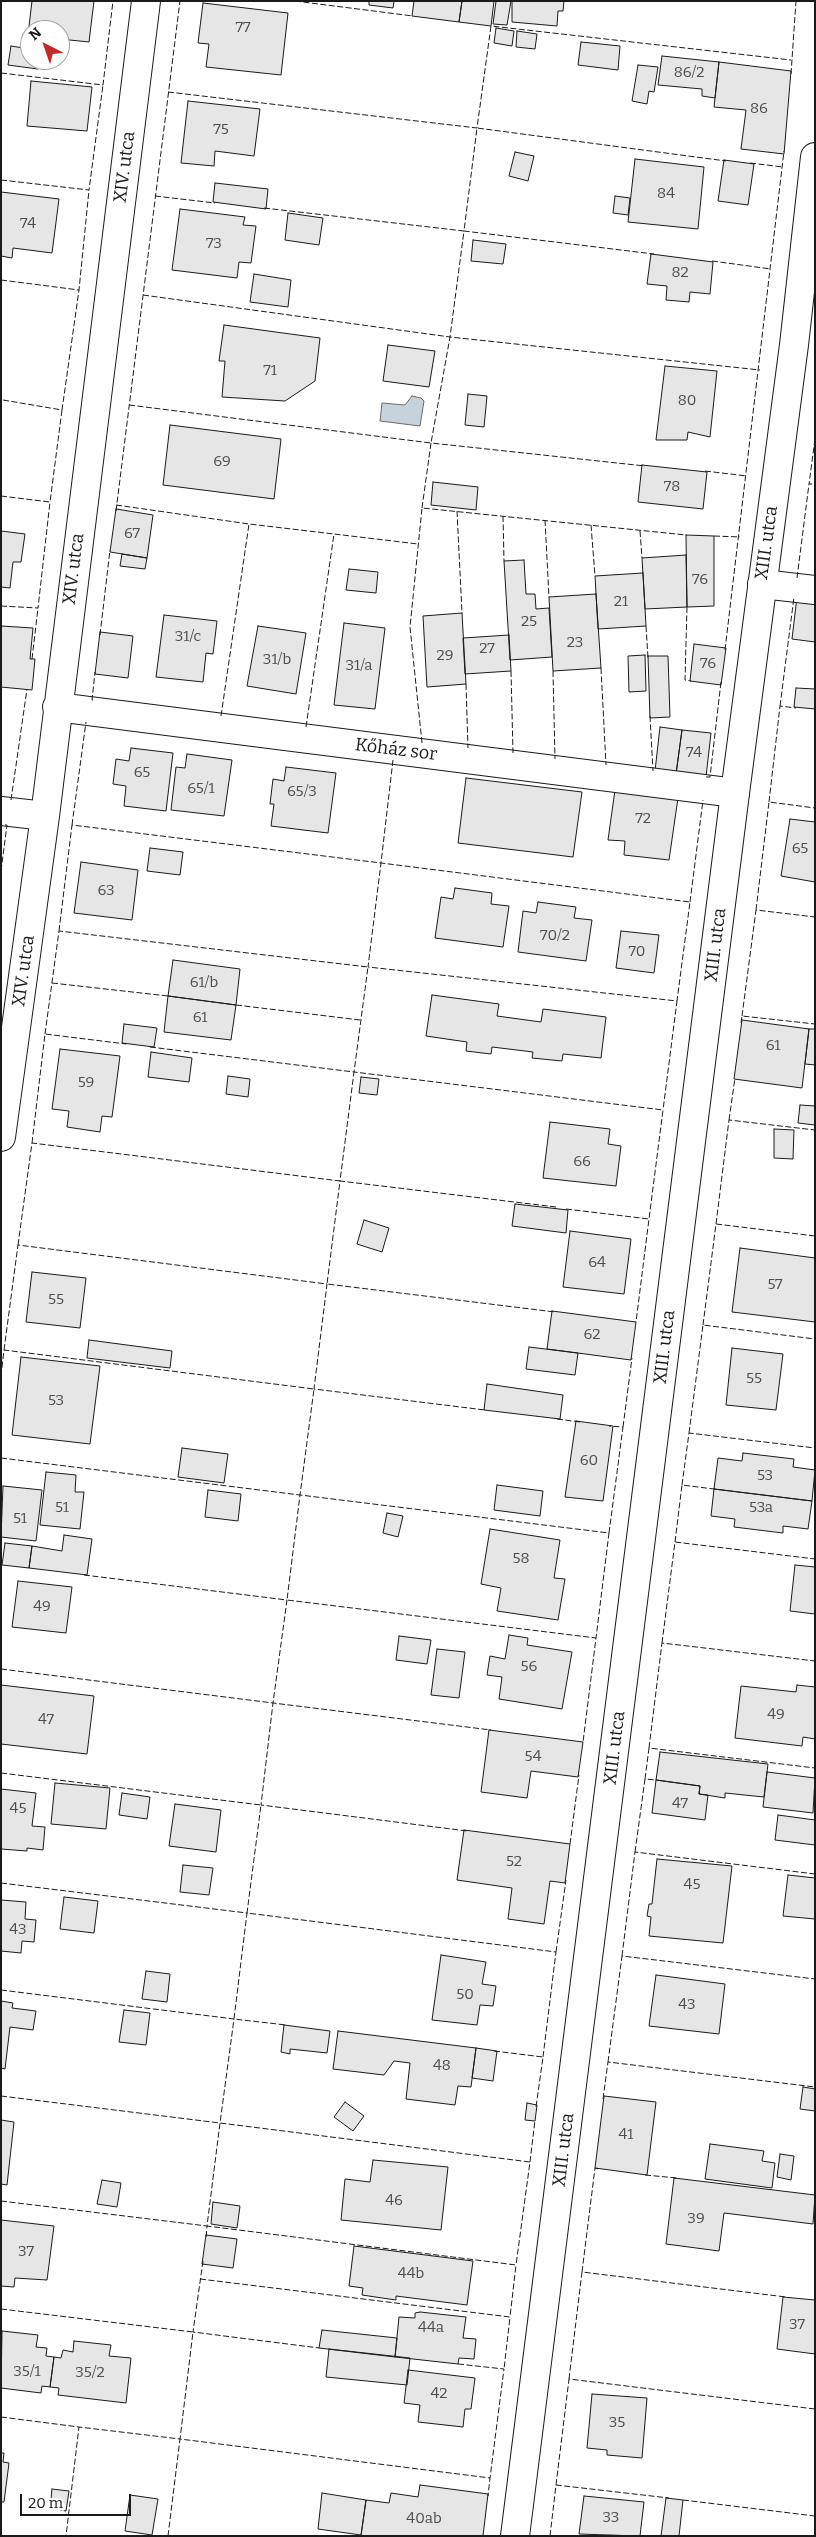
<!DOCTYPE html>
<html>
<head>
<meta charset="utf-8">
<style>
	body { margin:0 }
	#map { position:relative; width:816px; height:2537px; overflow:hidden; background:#fff; font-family:Bitter,serif }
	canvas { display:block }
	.frame { position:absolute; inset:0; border:2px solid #1a1a1a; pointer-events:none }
	.north { position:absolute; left:20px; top:20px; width:50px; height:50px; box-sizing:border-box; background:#fff; border:1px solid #a3a3a3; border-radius:50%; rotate:319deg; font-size:14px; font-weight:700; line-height:20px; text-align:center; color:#1a1a1a }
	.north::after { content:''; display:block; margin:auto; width:18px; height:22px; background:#c62828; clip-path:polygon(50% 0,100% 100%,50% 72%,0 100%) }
	.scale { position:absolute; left:20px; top:2494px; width:111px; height:22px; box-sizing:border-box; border:2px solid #1a1a1a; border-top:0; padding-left:6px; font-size:15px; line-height:18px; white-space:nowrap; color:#1a1a1a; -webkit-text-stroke:4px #fff; paint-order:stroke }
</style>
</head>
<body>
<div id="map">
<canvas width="816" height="2537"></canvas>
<div class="frame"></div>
<div class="north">N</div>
<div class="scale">20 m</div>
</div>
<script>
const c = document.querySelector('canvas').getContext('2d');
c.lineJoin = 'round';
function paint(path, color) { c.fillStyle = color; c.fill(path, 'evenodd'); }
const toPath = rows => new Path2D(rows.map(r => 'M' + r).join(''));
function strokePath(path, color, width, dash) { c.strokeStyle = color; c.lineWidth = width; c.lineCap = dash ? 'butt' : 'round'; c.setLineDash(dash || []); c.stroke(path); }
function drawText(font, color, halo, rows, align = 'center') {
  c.font = font + ' Bitter,serif'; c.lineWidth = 4; c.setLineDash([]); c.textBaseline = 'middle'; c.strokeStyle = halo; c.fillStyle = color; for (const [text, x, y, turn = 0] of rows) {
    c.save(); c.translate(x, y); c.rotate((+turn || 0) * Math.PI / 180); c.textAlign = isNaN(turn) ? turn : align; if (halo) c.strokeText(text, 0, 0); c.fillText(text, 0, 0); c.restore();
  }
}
const water = toPath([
	[412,396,421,398,424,401,420,426,380,421,382,403,405,405,412,396]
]);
paint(water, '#c6d2dc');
strokePath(water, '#6a6a6a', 1);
const building = toPath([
	[32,1,94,1,89,42,60,39,60,30,30,30,28,35,32,1],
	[369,1,394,1,393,8,369,5,369,1],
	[414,1,462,1,459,22,412,16,414,1],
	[462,1,494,1,491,26,459,22,462,1],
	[496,1,511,1,507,25,493,24,496,1],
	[512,1,564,1,563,11,558,11,557,26,512,22,512,1],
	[203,3,288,13,281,75,206,67,209,44,198,43,203,3],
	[496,28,514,31,512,46,494,43,496,28],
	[517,31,537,34,535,49,516,47,517,31],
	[581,42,620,46,618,70,578,65,581,42],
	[11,46,30,49,30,60,39,60,38,69,8,65,11,46],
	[662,56,719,62,715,98,702,96,702,89,658,85,662,56],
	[719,62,791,71,784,154,741,149,746,110,714,107,719,62],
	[638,65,658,67,654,92,649,91,647,104,632,101,638,65],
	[31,81,92,87,87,131,27,126,31,81],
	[188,101,260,109,254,156,215,151,214,166,181,163,188,101],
	[515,152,534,156,528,181,509,176,515,152],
	[635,159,704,167,698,229,628,222,635,159],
	[724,160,754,164,748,205,718,201,724,160],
	[215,183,268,189,266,209,213,202,215,183],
	[1,192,59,199,52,253,13,248,12,258,1,256,1,192],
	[615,196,630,198,628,215,613,213,615,196],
	[180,209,245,217,243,225,256,226,251,263,239,262,237,278,172,270,180,209],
	[288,213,323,218,319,245,285,240,288,213],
	[473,240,506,244,503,264,471,261,473,240],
	[651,254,713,262,710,294,690,292,689,302,666,300,667,286,647,284,651,254],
	[254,274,291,280,288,307,250,302,254,274],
	[224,325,320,338,315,381,285,401,222,397,225,361,219,361,224,325],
	[388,345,435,351,429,387,383,381,388,345],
	[665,366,717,371,710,437,688,432,687,440,656,440,665,366],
	[468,394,487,396,484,427,465,425,468,394],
	[170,425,281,439,274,499,163,485,170,425],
	[642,465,707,472,703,509,638,502,642,465],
	[433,482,478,487,476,510,431,505,433,482],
	[116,509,153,515,147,558,110,552,116,509],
	[1,531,25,534,21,562,13,562,10,588,1,587,1,531],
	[686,535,714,536,714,606,687,607,686,535],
	[122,554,147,558,145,569,120,566,122,554],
	[686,555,687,607,645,609,642,558,686,555],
	[524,560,526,594,535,594,536,609,549,608,552,657,510,660,504,561,524,560],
	[349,569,378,572,376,593,346,590,349,569],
	[643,573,646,626,598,629,595,576,643,573],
	[596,594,601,668,553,671,549,597,596,594],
	[797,597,815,599,815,642,792,639,797,597],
	[462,613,466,684,427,687,423,616,462,613],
	[164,615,217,621,213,654,206,653,203,682,156,677,164,615],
	[344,623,385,628,375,709,334,705,344,623],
	[1,626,33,628,30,659,35,659,32,690,1,687,1,626],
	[258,626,306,633,296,694,247,686,258,626],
	[100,632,133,636,128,678,95,674,100,632],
	[509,635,511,671,465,674,463,638,509,635],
	[694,644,726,648,721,685,690,681,694,644],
	[645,655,646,691,629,692,628,656,645,655],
	[648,656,668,656,670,717,650,718,648,656],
	[796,688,815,689,815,709,794,707,796,688],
	[660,727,682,730,676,774,655,771,660,727],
	[682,730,711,733,706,777,676,774,682,730],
	[131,748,173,753,166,811,124,806,126,786,113,784,116,759,129,761,131,748],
	[187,754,232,760,224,816,171,810,176,767,185,768,187,754],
	[286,767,336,773,328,833,271,826,274,804,270,804,273,779,284,781,286,767],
	[466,778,582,792,573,857,458,843,466,778],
	[615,790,678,798,669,860,624,855,625,841,608,840,615,790],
	[790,819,815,822,815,882,781,876,790,819],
	[150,848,183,852,180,875,147,871,150,848],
	[81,862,138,870,132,920,74,913,81,862],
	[455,888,492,893,491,904,509,906,503,947,435,938,441,897,453,899,455,888],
	[538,902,576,907,574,918,592,920,586,961,518,952,523,911,536,913,538,902],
	[621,931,659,935,654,973,616,968,621,931],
	[173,960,240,969,236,1005,168,996,173,960],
	[432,995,499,1004,497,1016,541,1022,543,1009,606,1017,601,1058,563,1054,562,1061,532,1058,533,1052,492,1047,491,1054,466,1051,467,1042,426,1036,432,995],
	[168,996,236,1005,231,1040,164,1032,168,996],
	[742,1020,809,1029,802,1088,734,1079,742,1020],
	[124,1024,157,1028,154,1047,122,1043,124,1024],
	[809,1029,815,1029,815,1065,805,1064,809,1029],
	[60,1049,120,1056,112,1117,102,1116,100,1132,67,1127,69,1111,52,1109,60,1049],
	[151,1052,192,1058,189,1082,148,1077,151,1052],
	[228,1076,250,1079,248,1097,226,1094,228,1076],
	[361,1077,379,1079,377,1095,359,1093,361,1077],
	[800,1105,815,1106,815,1125,798,1123,800,1105],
	[550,1122,610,1129,608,1144,621,1146,616,1186,543,1178,550,1122],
	[774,1129,794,1130,793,1159,774,1158,774,1129],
	[515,1204,568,1210,566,1233,512,1226,515,1204],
	[364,1220,389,1228,382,1252,357,1244,364,1220],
	[570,1231,631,1239,624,1294,563,1287,570,1231],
	[740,1248,815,1258,815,1322,732,1312,740,1248],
	[32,1272,86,1278,80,1328,26,1322,32,1272],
	[552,1311,636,1322,631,1360,547,1349,552,1311],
	[89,1340,172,1351,170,1368,87,1358,89,1340],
	[529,1347,578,1353,575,1375,526,1369,529,1347],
	[732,1348,783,1354,776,1410,726,1405,732,1348],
	[21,1357,100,1366,90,1444,12,1435,21,1357],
	[487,1384,563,1395,560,1419,484,1410,487,1384],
	[576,1421,613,1426,603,1501,565,1497,576,1421],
	[182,1448,228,1454,224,1483,178,1477,182,1448],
	[743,1453,794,1459,793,1467,815,1470,812,1501,714,1489,718,1458,742,1461,743,1453],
	[46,1472,76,1475,75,1492,84,1492,80,1529,40,1525,46,1472],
	[497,1485,543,1491,540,1516,494,1510,497,1485],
	[3,1486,42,1490,36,1541,1,1537,3,1486],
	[714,1489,812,1501,808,1529,783,1526,783,1533,734,1527,735,1519,711,1516,714,1489],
	[208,1490,241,1494,238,1521,205,1517,208,1490],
	[387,1513,403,1516,398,1537,383,1533,387,1513],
	[490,1529,560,1540,554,1578,565,1579,558,1620,497,1611,501,1588,481,1584,490,1529],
	[64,1535,92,1539,87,1575,29,1568,32,1546,62,1551,64,1535],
	[5,1543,32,1546,29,1568,2,1565,5,1543],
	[795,1565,815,1567,815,1614,790,1611,795,1565],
	[18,1581,72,1587,66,1633,12,1627,18,1581],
	[509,1635,528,1638,527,1645,572,1652,562,1709,499,1699,502,1677,487,1675,490,1656,505,1659,509,1635],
	[399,1636,431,1640,427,1664,396,1660,399,1636],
	[437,1649,465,1652,459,1698,431,1695,437,1649],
	[1,1685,94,1696,87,1754,1,1744,1,1685],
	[797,1685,815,1687,815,1739,803,1737,802,1746,735,1738,741,1686,796,1692,797,1685],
	[489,1730,583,1742,578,1777,531,1771,527,1798,481,1792,489,1730],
	[660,1752,768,1764,764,1797,725,1793,725,1798,699,1794,700,1786,656,1780,660,1752],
	[767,1772,815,1778,813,1813,763,1807,767,1772],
	[656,1780,700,1786,699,1794,708,1795,705,1820,652,1813,656,1780],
	[55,1783,110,1788,106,1829,51,1824,55,1783],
	[1,1789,36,1793,32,1826,45,1827,43,1850,27,1848,27,1851,1,1849,1,1789],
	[122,1793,150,1797,147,1819,119,1815,122,1793],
	[175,1804,221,1810,216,1852,169,1846,175,1804],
	[778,1815,815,1820,815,1845,775,1840,778,1815],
	[464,1830,570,1844,565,1883,550,1881,544,1924,508,1919,512,1888,457,1880,464,1830],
	[657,1859,732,1866,723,1943,649,1936,651,1917,647,1916,649,1904,652,1904,657,1859],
	[183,1865,213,1868,209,1895,180,1892,183,1865],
	[788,1875,815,1878,815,1919,783,1916,788,1875],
	[64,1897,98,1901,94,1933,60,1929,64,1897],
	[1,1900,26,1902,25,1919,36,1920,34,1942,22,1941,21,1953,1,1951,1,1900],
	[441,1955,486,1962,482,1984,496,1986,493,2006,480,2005,477,2025,432,2020,441,1955],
	[146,1971,170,1974,167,2002,142,1999,146,1971],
	[656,1975,725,1984,719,2034,649,2026,656,1975],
	[1,2001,13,2003,12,2008,36,2011,33,2030,10,2027,5,2069,1,2068,1,2001],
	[124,2010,150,2013,146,2045,119,2042,124,2010],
	[284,2025,330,2031,327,2053,290,2049,290,2054,281,2052,284,2025],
	[338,2031,476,2048,471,2087,458,2086,455,2105,406,2099,410,2063,394,2061,384,2075,333,2069,338,2031],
	[476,2048,497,2051,493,2081,472,2078,476,2048],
	[803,2087,815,2089,815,2111,800,2109,803,2087],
	[604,2096,656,2102,647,2175,595,2168,604,2096],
	[345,2102,364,2116,353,2131,334,2117,345,2102],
	[527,2103,537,2105,535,2121,525,2120,527,2103],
	[1,2120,14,2122,7,2185,1,2184,1,2120],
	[710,2144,764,2151,762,2161,775,2163,772,2188,705,2179,710,2144],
	[780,2154,794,2156,791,2180,777,2177,780,2154],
	[373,2160,448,2167,441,2230,341,2220,345,2179,370,2182,373,2160],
	[674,2178,815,2195,813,2224,724,2213,719,2251,666,2244,674,2178],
	[102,2180,121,2183,117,2207,97,2204,102,2180],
	[213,2202,240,2206,237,2228,211,2224,213,2202],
	[1,2220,54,2226,47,2280,15,2278,14,2287,1,2286,1,2220],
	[206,2235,237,2239,233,2268,202,2264,206,2235],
	[354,2246,473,2261,467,2305,396,2296,396,2300,362,2295,363,2288,349,2286,354,2246],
	[783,2297,815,2300,815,2354,777,2349,783,2297],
	[420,2312,466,2317,463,2338,476,2339,474,2359,459,2358,458,2364,395,2357,399,2317,415,2318,415,2313,420,2312],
	[322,2330,397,2338,395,2357,319,2348,322,2330],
	[2,2331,38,2335,36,2347,47,2348,46,2356,54,2357,50,2387,42,2386,41,2393,1,2388,2,2331],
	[74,2341,111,2345,109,2356,131,2358,126,2403,58,2395,59,2388,50,2387,54,2357,61,2358,63,2350,73,2352,74,2341],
	[329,2349,410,2358,407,2385,326,2377,329,2349],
	[408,2370,475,2378,471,2409,465,2409,463,2427,418,2422,420,2405,404,2403,408,2370],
	[592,2394,647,2398,642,2458,607,2455,607,2450,587,2448,592,2394],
	[1,2453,4,2453,3,2462,9,2463,4,2502,1,2502,1,2453],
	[420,2485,488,2494,483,2536,361,2536,366,2500,389,2503,391,2493,418,2497,420,2485],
	[52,2489,69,2491,66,2511,50,2509,52,2489],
	[322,2493,366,2500,361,2535,318,2529,322,2493],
	[130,2495,158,2499,152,2535,125,2531,130,2495],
	[584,2496,644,2502,640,2536,579,2534,584,2496],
	[666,2498,683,2500,679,2536,661,2536,666,2498]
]);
paint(building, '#e6e6e6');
strokePath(building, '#1a1a1a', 1);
const street = toPath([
	[762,584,815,590],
	[57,707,735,793],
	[1,811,45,816],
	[1,1137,45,816,146,1]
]);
const secondary = toPath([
	[515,2536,735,793,794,345,815,157]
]);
strokePath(street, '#1a1a1a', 30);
strokePath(secondary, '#1a1a1a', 30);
strokePath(street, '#fff', 28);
strokePath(secondary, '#fff', 28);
strokePath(toPath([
	[295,1,413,16],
	[1,73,103,85,113,1],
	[791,74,796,1],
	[168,92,477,128,491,26,791,60],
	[750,163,783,167],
	[1,180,89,190,103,85],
	[155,196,215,203],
	[264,208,464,231,477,128,726,161],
	[712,261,771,269],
	[1,280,79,290,89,190],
	[143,295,450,337,464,231,654,254],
	[3,400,62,410,79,290],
	[129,405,431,443,450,337,760,370],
	[815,439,809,484,815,484],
	[705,471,747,476],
	[1,496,50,502,62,410],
	[116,505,249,524],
	[422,508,431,443,645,466],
	[116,511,180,1],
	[457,511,462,613],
	[503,516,504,561],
	[545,520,549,597],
	[591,525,595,576],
	[640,531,642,558],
	[714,536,740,537],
	[797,578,809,484],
	[1,606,38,608,50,502],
	[687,607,685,680,691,681],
	[646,626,648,658],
	[100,635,110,550],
	[725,650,784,151],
	[32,659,38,608],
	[601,668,606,765],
	[511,671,513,753],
	[553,671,555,759],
	[466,684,468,748],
	[93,700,92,700,95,672],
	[780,706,794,597],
	[221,716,249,524,334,534],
	[650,716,653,771],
	[306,727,334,534,418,544],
	[422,743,410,627,422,508,686,535],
	[393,760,381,863,690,902,677,1001],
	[706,777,710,777,721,682],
	[11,800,27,689],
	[769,802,780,706,796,708],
	[72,825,86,722],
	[1,871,7,825,4,825],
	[690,902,703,800],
	[756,910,769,802,815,808],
	[59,931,72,825,381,863,368,967,677,1001,663,1110],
	[52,983,168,996],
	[236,1005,360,1020],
	[742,1016,756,910,815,917],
	[741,1023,742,1016,815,1024],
	[45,1034,59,931,368,967,354,1072,663,1110,649,1219],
	[150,1047,354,1072,340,1181,556,1207],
	[729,1120,735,1078],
	[32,1143,45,1034,126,1044],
	[566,1209,649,1219,636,1322],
	[716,1224,729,1120,815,1130],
	[18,1245,32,1143,340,1181,327,1284,555,1312],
	[703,1325,716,1224,815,1236],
	[4,1350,18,1245,327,1284,314,1389,485,1410],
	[1,1376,4,1350,314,1389,300,1495,609,1533,596,1638],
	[557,1419,580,1422],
	[623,1427,632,1358],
	[689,1433,703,1325,815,1339],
	[1,1458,300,1495,287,1600,596,1638,583,1742],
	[682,1485,689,1433,815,1448],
	[609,1533,623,1427,609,1426],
	[675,1542,682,1485,714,1489],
	[84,1575,287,1600,273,1703,491,1730],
	[662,1643,675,1542,815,1559],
	[1,1669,273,1703,261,1805,467,1831],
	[649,1748,662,1643,815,1661],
	[1,1773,261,1805,247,1913,556,1952,543,2057],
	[645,1779,649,1748,815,1768],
	[570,1844,579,1775],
	[635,1852,645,1779,656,1780],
	[1,1883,247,1913,234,2019,286,2025],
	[556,1952,566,1880],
	[622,1956,635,1852,815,1874],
	[1,1990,234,2019,220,2123,530,2162,516,2265],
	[494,2051,543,2057,536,2107],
	[608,2062,622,1956,815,1979],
	[1,2096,220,2123,207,2226,516,2265,510,2317],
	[603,2099,608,2062,815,2087],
	[530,2162,535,2120],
	[645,2175,677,2178],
	[1,2201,207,2226,206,2239],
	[203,2261,193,2332,319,2348],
	[582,2272,595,2168,598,2169],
	[200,2279,510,2317,504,2369],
	[1,2309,193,2332,180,2439,79,2427],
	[458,2364,504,2369,490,2478],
	[569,2379,582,2272,786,2297],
	[1,2417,79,2427,66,2536],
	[556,2485,569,2379,815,2409],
	[683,2500,815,2516],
	[168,2536,180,2439,490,2478,488,2496],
	[550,2536,556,2485,669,2498]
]), '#1a1a1a', 1, [6, 2.5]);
drawText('15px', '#4d4d4d', null, [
	["77",243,28],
	["86/2",689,73],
	["86",759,109],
	["75",221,130],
	["84",666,194],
	["74",28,224],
	["73",214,244],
	["82",680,273],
	["71",270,371],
	["80",687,401],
	["69",222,462],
	["78",672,487],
	["67",132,534],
	["76",700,580],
	["21",621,602],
	["25",529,622],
	["31/c",188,637],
	["23",575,643],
	["27",487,649],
	["29",445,656],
	["31/b",277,660],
	["76",708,664],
	["31/a",359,666],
	["74",694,753],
	["65",142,773],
	["65/1",201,789],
	["65/3",302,792],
	["72",643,819],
	["65",800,849],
	["63",106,891],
	["70/2",555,936],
	["70",637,952],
	["61/b",204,983],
	["61",200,1018],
	["61",773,1046],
	["59",86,1083],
	["66",582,1162],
	["64",597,1263],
	["57",775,1285],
	["55",56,1300],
	["62",592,1335],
	["55",754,1379],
	["53",56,1401],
	["60",589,1461],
	["53",765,1476],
	["51",62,1508],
	["53a",761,1508],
	["51",20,1519],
	["58",521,1559],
	["49",42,1607],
	["56",529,1667],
	["49",776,1715],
	["47",46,1720],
	["54",533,1757],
	["47",680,1804],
	["45",18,1809],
	["52",514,1862],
	["45",692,1885],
	["43",18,1930],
	["50",465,1995],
	["43",687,2005],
	["48",442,2066],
	["41",626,2135],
	["46",394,2201],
	["39",696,2219],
	["37",26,2252],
	["44b",411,2274],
	["37",797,2325],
	["44a",431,2328],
	["35/1",27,2372],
	["35/2",90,2373],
	["42",439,2394],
	["35",617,2423],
	["33",611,2518],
	["40ab",424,2519]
]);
drawText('18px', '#1a1a1a', '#fff', [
	["XIV. utca",125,167,-83],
	["XIII. utca",767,543,-82],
	["XIV. utca",74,569,-83],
	["Kőház sor",396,750,7],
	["XIII. utca",716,945,-83],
	["XIV. utca",24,971,-82],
	["XIII. utca",665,1347,-83],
	["XIII. utca",615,1748,-83],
	["XIII. utca",564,2150,-83]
]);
</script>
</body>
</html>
